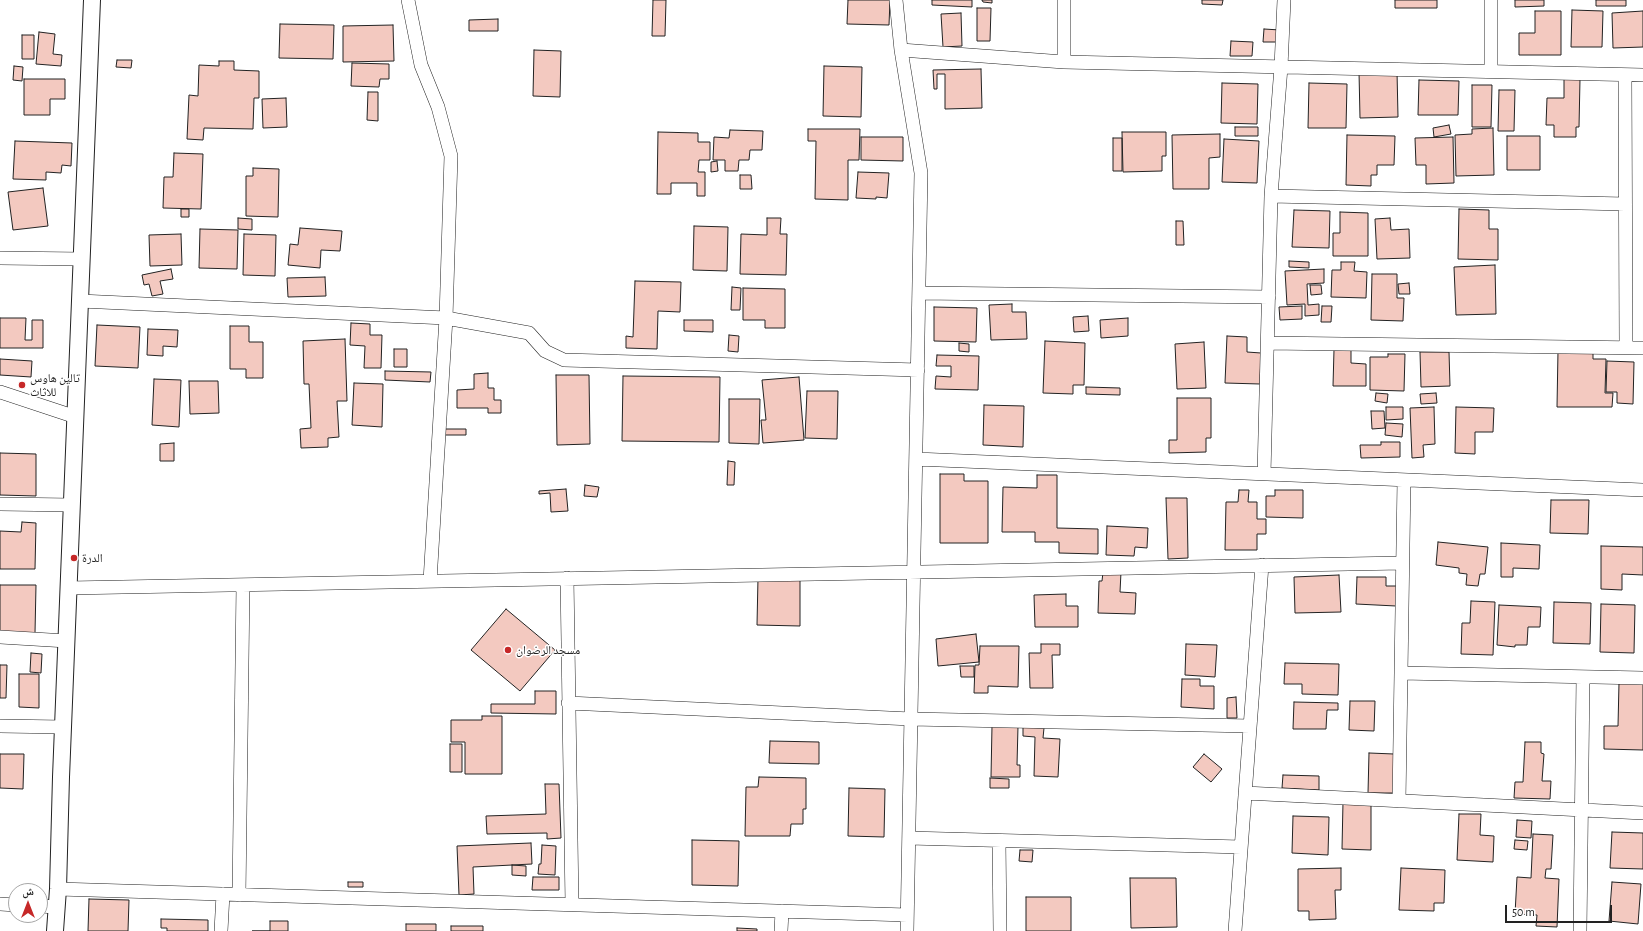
<!DOCTYPE html>
<html>
<head>
<meta charset="utf-8">
<style>
	body { margin:0 }
	#map { position:relative; width:1643px; height:931px; overflow:hidden; background:#fff; font-family:"Alegreya Sans","Noto Naskh Arabic",sans-serif }
	canvas { display:block }
	.north { position:absolute; left:8px; top:883px; width:40px; height:40px; box-sizing:border-box; background:#fff; border:1px solid #a7a7a7; border-radius:50%; rotate:0deg; font-size:11px; font-weight:700; line-height:16px; text-align:center; color:#222 }
	.north::after { content:''; display:block; margin:auto; width:14px; height:18px; background:#c62828; clip-path:polygon(50% 0,100% 100%,50% 72%,0 100%) }
	.scale { position:absolute; left:1505px; top:905px; width:107px; height:18px; box-sizing:border-box; border:2px solid #222; border-top:0; padding-left:5px; font-size:12px; line-height:14px; white-space:nowrap; color:#222; -webkit-text-stroke:3px #fff; paint-order:stroke }
</style>
</head>
<body>
<div id="map">
<canvas width="1643" height="931"></canvas>
<div class="north">ش</div>
<div class="scale">50 m</div>
</div>
<script>
const c = document.querySelector('canvas').getContext('2d');
c.lineJoin = 'round';
function paint(path, color) { c.fillStyle = color; c.fill(path, 'evenodd'); }
const toPath = rows => new Path2D(rows.map(r => 'M' + r).join(''));
function strokePath(path, color, width, dash) { c.strokeStyle = color; c.lineWidth = width; c.lineCap = dash ? 'butt' : 'round'; c.setLineDash(dash || []); c.stroke(path); }
function drawText(font, color, halo, rows, align = 'center') {
  c.font = font + ' "Alegreya Sans","Noto Naskh Arabic",sans-serif'; c.lineWidth = 3; c.setLineDash([]); c.textBaseline = 'middle'; c.strokeStyle = halo; c.fillStyle = color; for (const [text, x, y, turn = 0] of rows) {
    c.save(); c.translate(x, y); c.rotate((+turn || 0) * Math.PI / 180); c.textAlign = isNaN(turn) ? turn : align; if (halo) c.strokeText(text, 0, 0); c.fillText(text, 0, 0); c.restore();
  }
}
const building = toPath([
	[653,0,666,0,665,36,652,36,653,0],
	[848,0,890,0,889,25,847,24,848,0],
	[932,0,972,0,972,7,932,5,932,0],
	[982,0,992,0,992,3,983,2,982,0],
	[1202,0,1223,0,1222,5,1202,4,1202,0],
	[1395,0,1437,0,1437,8,1395,8,1395,0],
	[1515,0,1544,0,1544,6,1515,7,1515,0],
	[1596,0,1626,0,1626,6,1596,6,1596,0],
	[977,8,991,8,990,41,977,41,977,8],
	[1572,10,1603,11,1602,47,1571,47,1572,10],
	[1535,11,1561,11,1561,55,1519,55,1519,33,1535,33,1535,11],
	[1643,11,1643,47,1613,48,1612,13,1643,11],
	[961,13,962,46,943,47,941,14,961,13],
	[498,19,498,31,469,31,469,20,498,19],
	[280,24,334,25,333,59,279,58,280,24],
	[393,25,394,61,343,62,343,26,393,25],
	[1264,29,1280,30,1279,42,1263,42,1264,29],
	[39,32,55,34,53,54,62,55,61,66,36,64,39,32],
	[22,35,34,35,34,59,22,59,22,35],
	[1231,41,1253,42,1252,56,1230,56,1231,41],
	[534,50,561,51,560,97,533,96,534,50],
	[117,60,132,60,131,68,116,67,117,60],
	[219,61,234,61,234,70,259,71,259,98,254,98,253,129,204,128,203,140,187,139,189,95,198,96,199,65,219,66,219,61],
	[352,63,389,64,389,79,380,79,379,87,351,86,352,63],
	[14,66,23,67,22,81,13,80,14,66],
	[824,66,862,67,861,117,823,116,824,66],
	[981,69,982,108,945,109,945,74,937,74,937,89,934,89,933,70,981,69],
	[1397,71,1398,117,1360,118,1359,72,1397,71],
	[24,79,65,79,65,99,50,99,50,115,24,115,24,79],
	[1564,79,1580,79,1579,127,1576,127,1576,137,1554,137,1554,125,1546,125,1547,98,1564,98,1564,79],
	[1419,80,1459,81,1458,115,1418,115,1419,80],
	[1222,83,1258,84,1257,124,1221,123,1222,83],
	[1309,83,1347,84,1346,128,1308,128,1309,83],
	[1472,85,1492,85,1491,127,1472,127,1472,85],
	[1499,90,1515,90,1514,131,1498,131,1499,90],
	[368,92,378,92,378,121,367,120,368,92],
	[286,98,287,127,263,128,262,99,286,98],
	[1449,125,1451,134,1434,137,1433,128,1449,125],
	[1235,127,1258,127,1258,136,1235,136,1235,127],
	[1493,128,1494,175,1456,176,1455,135,1472,134,1472,129,1493,128],
	[808,129,860,129,859,160,848,160,848,200,815,199,816,141,808,141,808,129],
	[730,130,763,131,762,150,750,150,749,160,739,160,738,171,725,171,725,160,713,160,714,137,729,138,730,130],
	[658,132,698,133,698,142,710,142,710,160,699,160,698,172,705,172,705,196,697,196,697,183,671,183,671,194,657,194,658,132],
	[1122,132,1166,132,1166,156,1162,156,1162,171,1123,172,1122,132],
	[1220,134,1220,157,1209,158,1209,189,1173,189,1172,135,1220,134],
	[1347,135,1395,136,1394,165,1377,165,1377,175,1371,175,1371,186,1346,185,1347,135],
	[1507,136,1540,136,1540,170,1507,170,1507,136],
	[861,137,903,137,903,161,861,160,861,137],
	[1453,137,1454,183,1426,184,1426,165,1416,165,1415,138,1453,137],
	[1113,138,1122,138,1122,171,1113,171,1113,138],
	[1224,139,1259,141,1257,183,1222,182,1224,139],
	[15,141,72,143,71,166,62,165,61,173,46,172,46,180,13,179,15,141],
	[174,153,203,154,201,209,163,208,164,177,173,177,174,153],
	[717,161,718,171,711,172,711,162,717,161],
	[253,168,279,169,278,217,246,216,246,176,253,176,253,168],
	[858,172,889,173,887,198,876,197,876,199,856,198,858,172],
	[740,175,751,175,752,189,740,189,740,175],
	[43,188,48,226,13,230,8,192,43,188],
	[181,209,189,209,189,217,181,217,181,209],
	[1459,209,1489,210,1489,229,1498,229,1498,260,1458,259,1459,209],
	[1294,210,1330,211,1329,248,1292,247,1294,210],
	[1340,212,1368,213,1368,256,1333,256,1333,233,1340,233,1340,212],
	[238,218,252,219,252,230,238,229,238,218],
	[767,218,781,218,780,234,787,234,786,275,740,274,741,234,767,235,767,218],
	[1390,218,1391,230,1409,229,1410,258,1377,259,1375,219,1390,218],
	[1176,221,1183,221,1184,245,1176,245,1176,221],
	[694,226,728,227,727,271,693,270,694,226],
	[300,228,342,231,340,251,321,250,320,268,288,265,290,244,298,245,300,228],
	[200,229,238,230,237,269,199,268,200,229],
	[181,234,182,265,150,266,149,235,181,234],
	[244,234,276,235,275,276,243,275,244,234],
	[1289,261,1309,262,1309,268,1289,267,1289,261],
	[1341,262,1355,262,1354,271,1367,272,1366,298,1331,297,1332,270,1341,270,1341,262],
	[1495,265,1496,314,1456,315,1454,267,1495,265],
	[171,269,173,279,160,281,163,294,152,296,149,284,144,285,142,275,171,269],
	[1324,269,1324,283,1307,284,1308,305,1319,304,1319,315,1305,316,1305,304,1287,305,1285,271,1324,269],
	[1372,274,1397,274,1397,298,1404,298,1403,321,1371,320,1372,274],
	[325,277,326,296,288,297,287,278,325,277],
	[635,281,681,282,680,312,658,311,657,349,626,348,626,336,633,337,635,281],
	[1409,283,1410,294,1399,294,1398,284,1409,283],
	[1310,285,1321,285,1322,294,1311,295,1310,285],
	[732,287,741,288,740,310,731,310,732,287],
	[743,288,785,289,785,328,765,328,765,320,743,320,743,288],
	[1012,304,1012,312,1026,312,1027,339,991,340,989,305,1012,304],
	[1302,306,1302,319,1280,320,1279,307,1302,306],
	[1322,306,1332,306,1331,322,1321,322,1322,306],
	[934,307,977,308,976,342,934,341,934,307],
	[1088,316,1089,331,1074,332,1073,317,1088,316],
	[0,318,26,318,25,340,32,340,32,320,43,320,43,348,0,348,0,318],
	[1128,318,1128,336,1101,338,1100,320,1128,318],
	[684,320,713,320,713,332,684,331,684,320],
	[351,323,370,324,370,335,382,335,381,368,364,368,365,346,350,345,351,323],
	[97,325,140,327,138,368,95,366,97,325],
	[230,326,249,326,249,342,263,342,263,378,246,378,246,369,230,369,230,326],
	[148,329,178,330,177,347,163,346,163,356,147,355,148,329],
	[729,335,739,336,738,352,728,351,729,335],
	[1227,336,1247,337,1247,352,1261,353,1260,384,1225,383,1227,336],
	[345,339,347,401,337,401,339,437,328,438,328,447,301,448,300,429,311,428,309,384,304,384,303,341,345,339],
	[1045,341,1085,343,1084,385,1073,385,1073,394,1043,393,1045,341],
	[1204,342,1206,388,1177,389,1175,344,1204,342],
	[959,343,969,344,969,352,959,351,959,343],
	[394,349,407,349,407,367,394,367,394,349],
	[1334,350,1351,350,1351,363,1366,364,1366,386,1333,386,1334,350],
	[1558,351,1593,351,1593,359,1606,359,1605,393,1613,393,1612,407,1557,407,1558,351],
	[1420,352,1449,352,1450,386,1421,387,1420,352],
	[1388,354,1405,354,1404,391,1370,390,1370,357,1388,357,1388,354],
	[937,355,979,356,978,390,935,389,936,376,951,377,951,366,936,366,937,355],
	[0,359,32,361,31,377,0,375,0,359],
	[1607,361,1634,362,1633,404,1617,403,1617,392,1606,392,1607,361],
	[385,371,431,372,430,382,385,380,385,371],
	[488,373,488,388,494,388,494,400,501,400,501,413,488,413,488,408,457,408,457,390,474,389,474,374,488,373],
	[556,375,589,375,590,444,557,445,556,375],
	[623,376,720,377,719,442,622,441,623,376],
	[799,377,804,440,763,443,761,420,766,420,762,380,799,377],
	[154,379,181,380,179,427,152,425,154,379],
	[189,381,218,381,219,413,190,414,189,381],
	[354,383,383,384,382,427,352,425,354,383],
	[1086,387,1120,388,1120,395,1086,394,1086,387],
	[807,391,838,391,837,439,805,438,807,391],
	[1376,393,1388,394,1387,403,1375,401,1376,393],
	[1436,393,1437,403,1421,404,1420,394,1436,393],
	[1177,398,1211,398,1211,438,1206,438,1206,452,1169,453,1169,440,1177,440,1177,398],
	[729,399,760,399,759,444,729,443,729,399],
	[984,405,1024,406,1023,447,983,445,984,405],
	[1386,407,1403,407,1403,419,1386,420,1386,407],
	[1434,407,1435,444,1423,445,1424,457,1412,458,1410,408,1434,407],
	[1456,407,1494,408,1493,432,1475,432,1475,454,1455,453,1456,407],
	[1371,411,1384,411,1385,428,1372,429,1371,411],
	[1386,423,1403,424,1402,437,1385,435,1386,423],
	[445,429,466,429,466,435,445,435,445,429],
	[1381,442,1400,442,1400,457,1361,458,1360,445,1381,445,1381,442],
	[174,443,174,461,160,461,160,444,174,443],
	[0,453,36,454,36,496,0,495,0,453],
	[728,461,735,462,734,485,727,485,728,461],
	[940,474,964,474,964,481,988,481,988,543,940,543,940,474],
	[1037,475,1057,475,1057,528,1098,529,1098,554,1059,553,1059,542,1035,542,1035,532,1002,532,1003,487,1037,488,1037,475],
	[585,485,599,487,597,497,584,496,585,485],
	[566,489,568,511,551,512,550,493,539,494,539,491,566,489],
	[1239,490,1249,490,1248,502,1257,502,1257,519,1266,519,1266,534,1257,534,1257,550,1225,550,1226,502,1238,502,1239,490],
	[1275,490,1303,490,1303,518,1266,517,1266,496,1275,496,1275,490],
	[1166,498,1187,498,1188,558,1168,559,1166,498],
	[1551,500,1589,500,1588,534,1550,533,1551,500],
	[22,522,36,523,35,569,0,569,0,531,21,532,22,522],
	[1107,526,1148,528,1147,548,1135,547,1134,556,1106,555,1107,526],
	[1438,542,1488,547,1485,574,1480,574,1478,586,1466,585,1467,574,1459,573,1459,568,1436,565,1438,542],
	[1501,543,1540,545,1539,569,1513,568,1513,577,1501,577,1501,543],
	[1601,546,1643,547,1643,575,1622,574,1622,590,1601,589,1601,546],
	[1103,572,1121,572,1120,592,1136,593,1135,614,1098,613,1099,581,1102,581,1103,572],
	[1339,575,1341,612,1295,613,1294,577,1339,575],
	[1357,577,1386,577,1386,586,1397,586,1396,606,1356,604,1357,577],
	[758,578,800,579,800,626,757,625,758,578],
	[0,585,36,585,35,633,0,633,0,585],
	[1066,594,1066,606,1078,606,1078,627,1035,627,1034,595,1066,594],
	[1471,601,1495,602,1493,655,1461,654,1462,623,1470,623,1471,601],
	[1554,602,1591,603,1590,644,1553,643,1554,602],
	[1601,604,1635,605,1634,653,1600,652,1601,604],
	[1499,605,1541,607,1540,627,1528,627,1527,645,1515,645,1515,647,1497,645,1499,605],
	[506,609,555,650,520,691,471,650,506,609],
	[976,634,979,662,938,666,936,639,976,634],
	[1041,644,1060,644,1060,655,1052,655,1053,688,1030,688,1029,653,1041,653,1041,644],
	[1186,644,1217,645,1215,677,1185,675,1186,644],
	[980,646,1019,646,1018,687,988,686,988,693,974,693,975,665,979,665,980,646],
	[31,653,42,654,41,673,30,672,31,653],
	[1285,663,1339,664,1338,695,1302,694,1302,684,1284,684,1285,663],
	[0,665,7,665,6,698,0,698,0,665],
	[960,666,974,666,974,677,961,677,960,666],
	[19,674,39,674,39,708,19,707,19,674],
	[1182,679,1200,679,1200,686,1214,686,1214,709,1181,707,1182,679],
	[1619,683,1643,684,1643,750,1604,749,1604,726,1618,726,1619,683],
	[535,691,556,691,556,714,491,713,491,704,535,704,535,691],
	[1236,697,1237,718,1227,718,1227,698,1236,697],
	[1350,701,1375,701,1374,731,1349,730,1350,701],
	[1294,702,1338,703,1338,710,1327,710,1326,729,1293,729,1294,702],
	[482,716,502,716,502,774,465,774,465,742,451,742,451,720,482,720,482,716],
	[992,726,1018,726,1017,765,1020,765,1020,777,991,777,992,726],
	[1023,727,1044,728,1043,738,1060,739,1058,777,1034,776,1035,737,1023,736,1023,727],
	[770,741,819,742,819,764,769,763,770,741],
	[1525,742,1541,742,1541,753,1544,754,1542,781,1551,781,1550,799,1514,798,1515,782,1523,782,1525,742],
	[450,744,462,744,462,772,450,772,450,744],
	[1369,753,1394,754,1394,793,1368,793,1369,753],
	[0,754,24,754,23,789,0,788,0,754],
	[1204,754,1222,769,1211,782,1193,767,1204,754],
	[1283,775,1319,776,1319,790,1282,788,1283,775],
	[759,777,806,778,806,809,803,809,803,824,791,824,790,836,745,836,746,787,758,787,759,777],
	[990,778,1009,779,1009,788,990,788,990,778],
	[545,784,559,784,561,838,547,839,547,833,487,834,486,816,546,814,545,784],
	[849,788,885,789,884,837,848,836,849,788],
	[1343,802,1371,802,1371,850,1342,849,1343,802],
	[1459,814,1481,814,1480,835,1494,836,1493,862,1457,860,1459,814],
	[1293,816,1329,817,1328,855,1292,853,1293,816],
	[1517,820,1532,821,1531,838,1516,837,1517,820],
	[1612,832,1643,833,1643,869,1610,868,1612,832],
	[1533,834,1553,835,1551,869,1546,869,1545,878,1559,879,1557,927,1536,926,1537,915,1515,914,1517,877,1531,878,1533,834],
	[692,840,739,841,738,886,692,885,692,840],
	[1515,840,1528,841,1527,850,1514,849,1515,840],
	[531,843,532,864,473,867,474,894,459,895,457,846,531,843],
	[542,845,556,846,555,875,538,874,539,864,541,864,542,845],
	[1020,850,1033,850,1032,862,1019,861,1020,850],
	[512,865,526,866,526,876,512,875,512,865],
	[1341,868,1341,890,1335,890,1336,919,1309,920,1309,911,1298,911,1298,869,1341,868],
	[1401,868,1445,870,1444,903,1434,903,1434,911,1399,910,1401,868],
	[533,877,559,877,559,890,532,890,533,877],
	[1130,878,1176,878,1177,927,1131,928,1130,878],
	[348,882,363,882,363,887,348,887,348,882],
	[1612,882,1641,884,1638,924,1609,921,1612,882],
	[1026,897,1071,897,1071,931,1026,931,1026,897],
	[89,899,129,900,128,931,88,931,89,899],
	[161,919,208,920,208,931,167,931,167,928,161,928,161,919],
	[270,921,288,921,288,931,252,931,270,931,270,921],
	[406,924,436,924,436,931,406,931,406,924],
	[451,926,483,926,483,931,451,931,451,926],
	[737,928,757,929,757,931,737,931,737,928]
]);
paint(building, '#f3c9c0');
strokePath(building, '#222', 1);
const minor = toPath([
	[408,0,421,65,438,107,451,156,446,318,430,581],
	[896,0,901,50,921,173,907,931],
	[1064,0,1064,62],
	[901,50,1064,62,1643,75],
	[1491,71,1491,0],
	[1625,75,1626,348],
	[1271,196,1625,204],
	[0,258,82,259],
	[919,293,1269,297],
	[80,301,446,318,529,333,545,351,564,360,918,370],
	[1268,343,1643,348],
	[0,392,76,417],
	[916,459,1643,490],
	[1264,474,1271,196,1281,67,1284,0],
	[0,504,72,505],
	[567,578,572,904],
	[69,588,1402,563],
	[0,637,67,641],
	[1401,673,1643,678],
	[568,703,911,719,1250,726],
	[0,726,63,727],
	[1245,793,1643,813],
	[1399,801,1404,480],
	[909,838,1241,847],
	[999,841,1000,931],
	[58,889,907,915],
	[239,895,243,585],
	[0,904,16,905],
	[40,906,56,907],
	[221,931,223,894],
	[781,931,782,911],
	[1235,931,1262,565],
	[1580,931,1583,677]
]);
const tertiary = toPath([
	[55,931,58,889,61,777,92,0]
]);
strokePath(minor, '#222', 14);
strokePath(tertiary, '#222', 18);
strokePath(minor, '#fff', 13);
strokePath(tertiary, '#fff', 16);
for (const [x, y, r, color] of [
	[22,385,4,"#c62828"],
	[74,558,4,"#c62828"],
	[508,650,4,"#c62828"]
]) { const dot = new Path2D(); dot.arc(x, y, r, 0, 2 * Math.PI); c.fillStyle = color; c.fill(dot); strokePath(dot, '#fff', 1.5); }
drawText('12px', '#222', '#fff', [
	["تالين هاوس",30,378],
	["للاثاث",30,392],
	["الدرة",82,558],
	["مسجد الرضوان",516,650]
], 'left');
</script>
</body>
</html>
